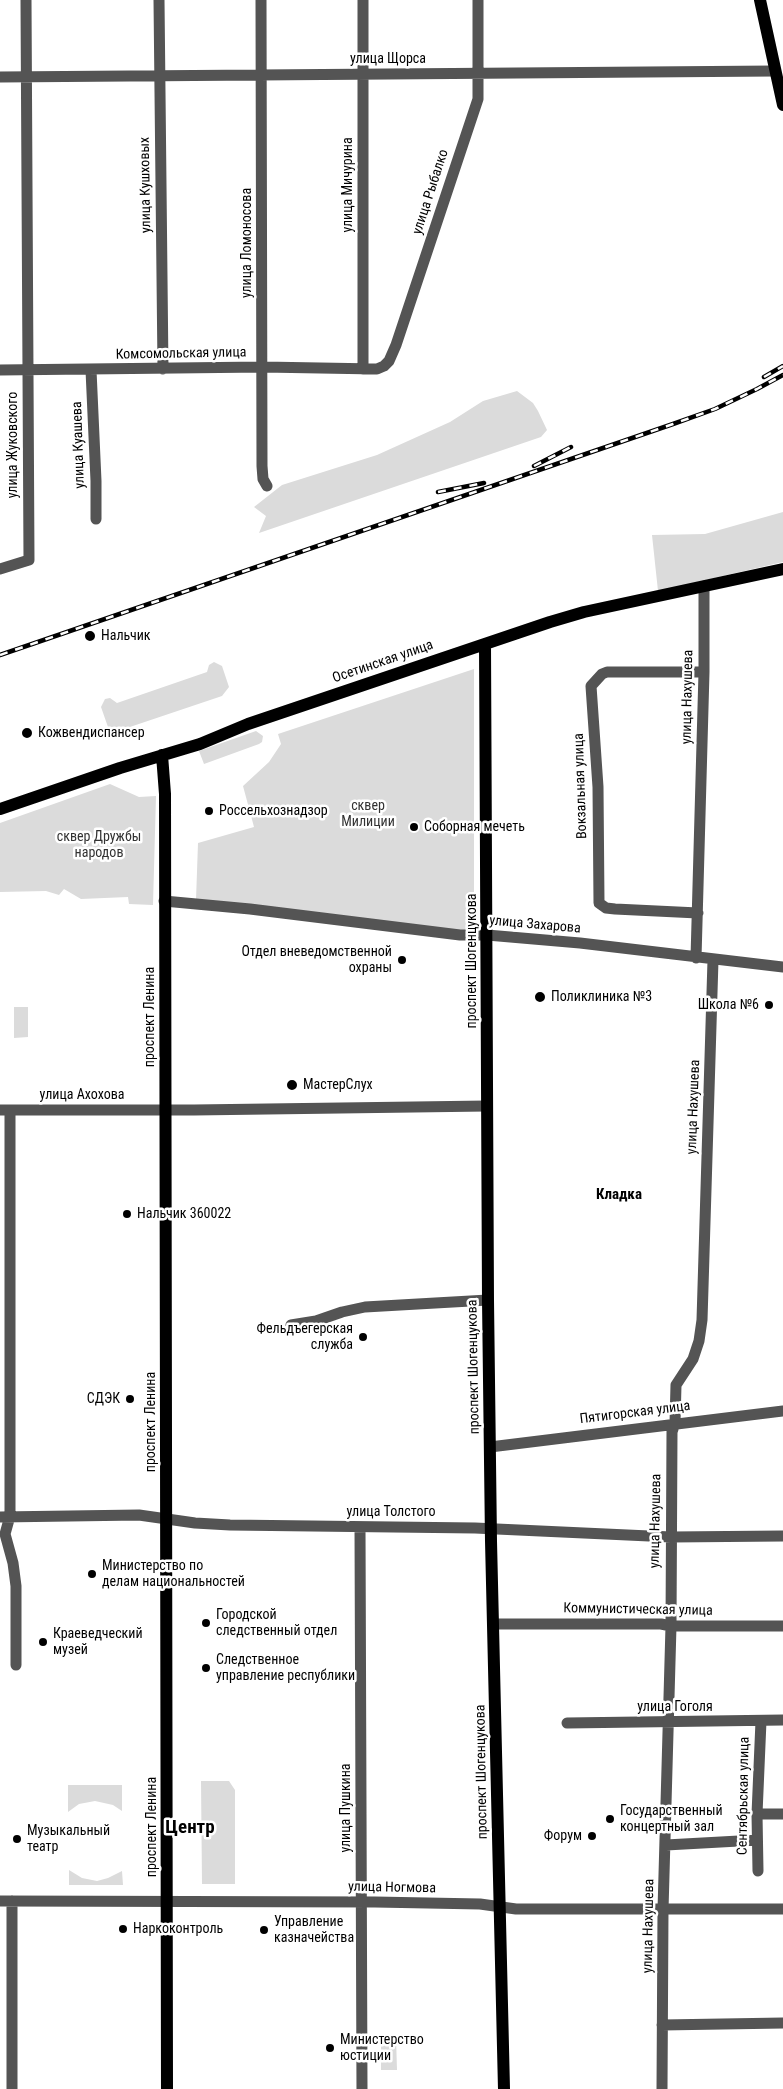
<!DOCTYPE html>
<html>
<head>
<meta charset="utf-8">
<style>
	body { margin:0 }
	canvas { display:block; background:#fff }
</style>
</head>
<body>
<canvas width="783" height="2089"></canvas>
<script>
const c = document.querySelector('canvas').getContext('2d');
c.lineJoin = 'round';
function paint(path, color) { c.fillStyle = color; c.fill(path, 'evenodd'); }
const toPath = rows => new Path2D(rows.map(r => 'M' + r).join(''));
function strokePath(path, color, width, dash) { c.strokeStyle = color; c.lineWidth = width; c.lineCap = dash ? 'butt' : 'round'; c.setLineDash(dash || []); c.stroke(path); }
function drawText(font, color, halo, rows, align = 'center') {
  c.font = font + ' "Roboto Condensed",sans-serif'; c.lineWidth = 5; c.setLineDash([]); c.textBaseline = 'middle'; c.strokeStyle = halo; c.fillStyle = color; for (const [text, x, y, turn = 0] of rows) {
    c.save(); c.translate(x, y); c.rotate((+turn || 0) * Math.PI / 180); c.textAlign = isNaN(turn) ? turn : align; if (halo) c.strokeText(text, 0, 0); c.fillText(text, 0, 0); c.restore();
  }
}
paint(toPath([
	[517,391,533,403,538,411,547,430,541,437,259,533,266,516,254,507,282,485,377,455,450,422,483,401],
	[783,512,783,562,658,591,652,535,705,534],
	[214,662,222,666,229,687,222,696,118,731,108,727,101,707,105,699,110,698,117,703,207,672,209,665],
	[474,669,474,933,196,900,198,843,254,827,243,786,269,762,281,744,278,734],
	[256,731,263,736,262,742,259,744,204,764,199,751],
	[110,784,139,797,156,796,153,905,129,904,128,897,81,899,64,889,59,895,46,891,0,892,0,823],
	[14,1007,28,1007,28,1037,14,1038],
	[201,1781,229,1781,235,1790,235,1884,202,1884],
	[68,1785,122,1785,122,1811,113,1805,95,1801,79,1804,68,1812],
	[69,1870,82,1878,97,1881,108,1878,122,1871,123,1885,69,1885],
	[381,2037,396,2037,397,2070,381,2070]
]), '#dbdbdb');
strokePath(toPath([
	[159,0,163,369],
	[261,0,262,466,263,479,267,486],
	[363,0,363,369],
	[0,77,775,71],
	[0,370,263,367,377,369,384,366,389,361,396,345,478,99,478,0],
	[91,370,96,481,96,519],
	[0,569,29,560,26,0],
	[164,901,250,909,460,935,487,935,580,943,783,967],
	[698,913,615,909,606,908,599,903,598,787,591,686,602,674,607,672,704,672],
	[696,958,704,672,704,586],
	[0,1110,194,1110,487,1106],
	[10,1110,10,1516,5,1534,13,1563,16,1586,16,1665],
	[291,1325,316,1321,342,1312,365,1307,488,1300],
	[490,1447,783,1411],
	[0,1517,139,1515,195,1523,230,1525,475,1528,671,1537,783,1536],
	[360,1527,362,2089],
	[494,1624,661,1624,671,1626,783,1626],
	[567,1723,783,1720],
	[757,1814,783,1814],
	[666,1845,757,1840],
	[758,1871,757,1814,761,1721],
	[0,1901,375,1902,480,1904,516,1909,783,1909],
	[662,2025,783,2023],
	[12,2089,12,1901],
	[662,2089,663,1910,671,1626,672,1432,675,1423,676,1385,693,1359,699,1341,702,1320,713,960]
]), '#545454', 11);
strokePath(toPath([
	[760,0,783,105],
	[485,644,488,1300,491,1541,504,2089],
	[162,755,165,794,167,2089],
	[0,809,120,768,200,744,248,724,550,622,584,612,783,569]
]), '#000', 12);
const rail = toPath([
	[764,377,783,366],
	[534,466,571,447],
	[438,492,484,483],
	[0,655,673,424,715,409,757,389,783,375]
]);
strokePath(rail, '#000', 4.5);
strokePath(rail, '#fff', 2.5, [8]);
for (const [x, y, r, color] of [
	[90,636,6,"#000"],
	[27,733,6,"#000"],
	[209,811,5,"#000"],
	[414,827,5,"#000"],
	[402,960,5,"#000"],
	[540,997,6,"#000"],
	[769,1005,5,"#000"],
	[292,1085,6,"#000"],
	[127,1214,5,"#000"],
	[363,1337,5,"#000"],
	[130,1399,5,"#000"],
	[92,1574,5,"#000"],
	[206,1623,5,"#000"],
	[43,1642,5,"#000"],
	[206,1668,5,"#000"],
	[610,1819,5,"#000"],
	[592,1836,5,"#000"],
	[17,1839,5,"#000"],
	[123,1929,5,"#000"],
	[264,1930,5,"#000"],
	[330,2048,5,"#000"]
]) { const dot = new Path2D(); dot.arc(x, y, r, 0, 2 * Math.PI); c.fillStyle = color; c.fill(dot); strokePath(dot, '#fff', 2); }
drawText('14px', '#000', '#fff', [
	["улица Щорса",388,59],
	["улица Кушховых",146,185,-91],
	["улица Мичурина",348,185,-90],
	["улица Рыбалко",431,192,-72],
	["улица Ломоносова",247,243,-90],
	["Комсомольская улица",181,354,-1],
	["улица Жуковского",13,445,-90],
	["улица Куашева",79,445,-92],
	["Осетинская улица",383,662,-19],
	["улица Нахушева",688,697,-89],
	["Вокзальная улица",581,786,-92],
	["улица Захарова",535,925,5],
	["проспект Шогенцукова",472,961,-90],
	["проспект Ленина",150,1017,-90],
	["улица Ахохова",82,1095],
	["улица Нахушева",694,1107,-88],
	["проспект Шогенцукова",474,1367,-91],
	["Пятигорская улица",635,1413,-7],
	["проспект Ленина",151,1422,-90],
	["улица Толстого",391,1512],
	["улица Нахушева",656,1521,-89],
	["Коммунистическая улица",638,1610,1],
	["улица Гоголя",675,1707],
	["проспект Шогенцукова",482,1772,-91],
	["Сентябрьская улица",744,1796,-89],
	["улица Пушкина",346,1808,-90],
	["проспект Ленина",152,1827,-90],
	["улица Ногмова",392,1888,1],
	["улица Нахушева",649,1926,-89]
]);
drawText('14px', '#000', '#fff', [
	["Нальчик",101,636],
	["Кожвендиспансер",38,733],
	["Россельхознадзор",219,811],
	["Соборная мечеть",424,827],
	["Отдел вневедомственной",392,952,"right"],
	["охраны",392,968,"right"],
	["Поликлиника №3",551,997],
	["Школа №6",759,1005,"right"],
	["МастерСлух",303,1085],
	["Нальчик 360022",137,1214],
	["Фельдъегерская",353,1329,"right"],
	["служба",353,1345,"right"],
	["СДЭК",120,1399,"right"],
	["Министерство по",102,1566],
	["делам национальностей",102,1582],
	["Городской",216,1615],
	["следственный отдел",216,1631],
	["Краеведческий",53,1634],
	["музей",53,1650],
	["Следственное",216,1660],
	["управление республики",216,1676],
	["Государственный",620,1811],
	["концертный зал",620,1827],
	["Музыкальный",27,1831],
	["театр",27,1847],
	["Форум",582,1836,"right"],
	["Управление",274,1922],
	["казначейства",274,1938],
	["Наркоконтроль",133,1929],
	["Министерство",340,2040],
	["юстиции",340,2056]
], 'left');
drawText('14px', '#323232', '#fff', [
	["сквер",368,806],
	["Милиции",368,822],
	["сквер Дружбы",99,837],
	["народов",99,853]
]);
drawText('bold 15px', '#000', '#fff', [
	["Кладка",619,1195]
]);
drawText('bold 19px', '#000', '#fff', [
	["Центр",190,1828]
]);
</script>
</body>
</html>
